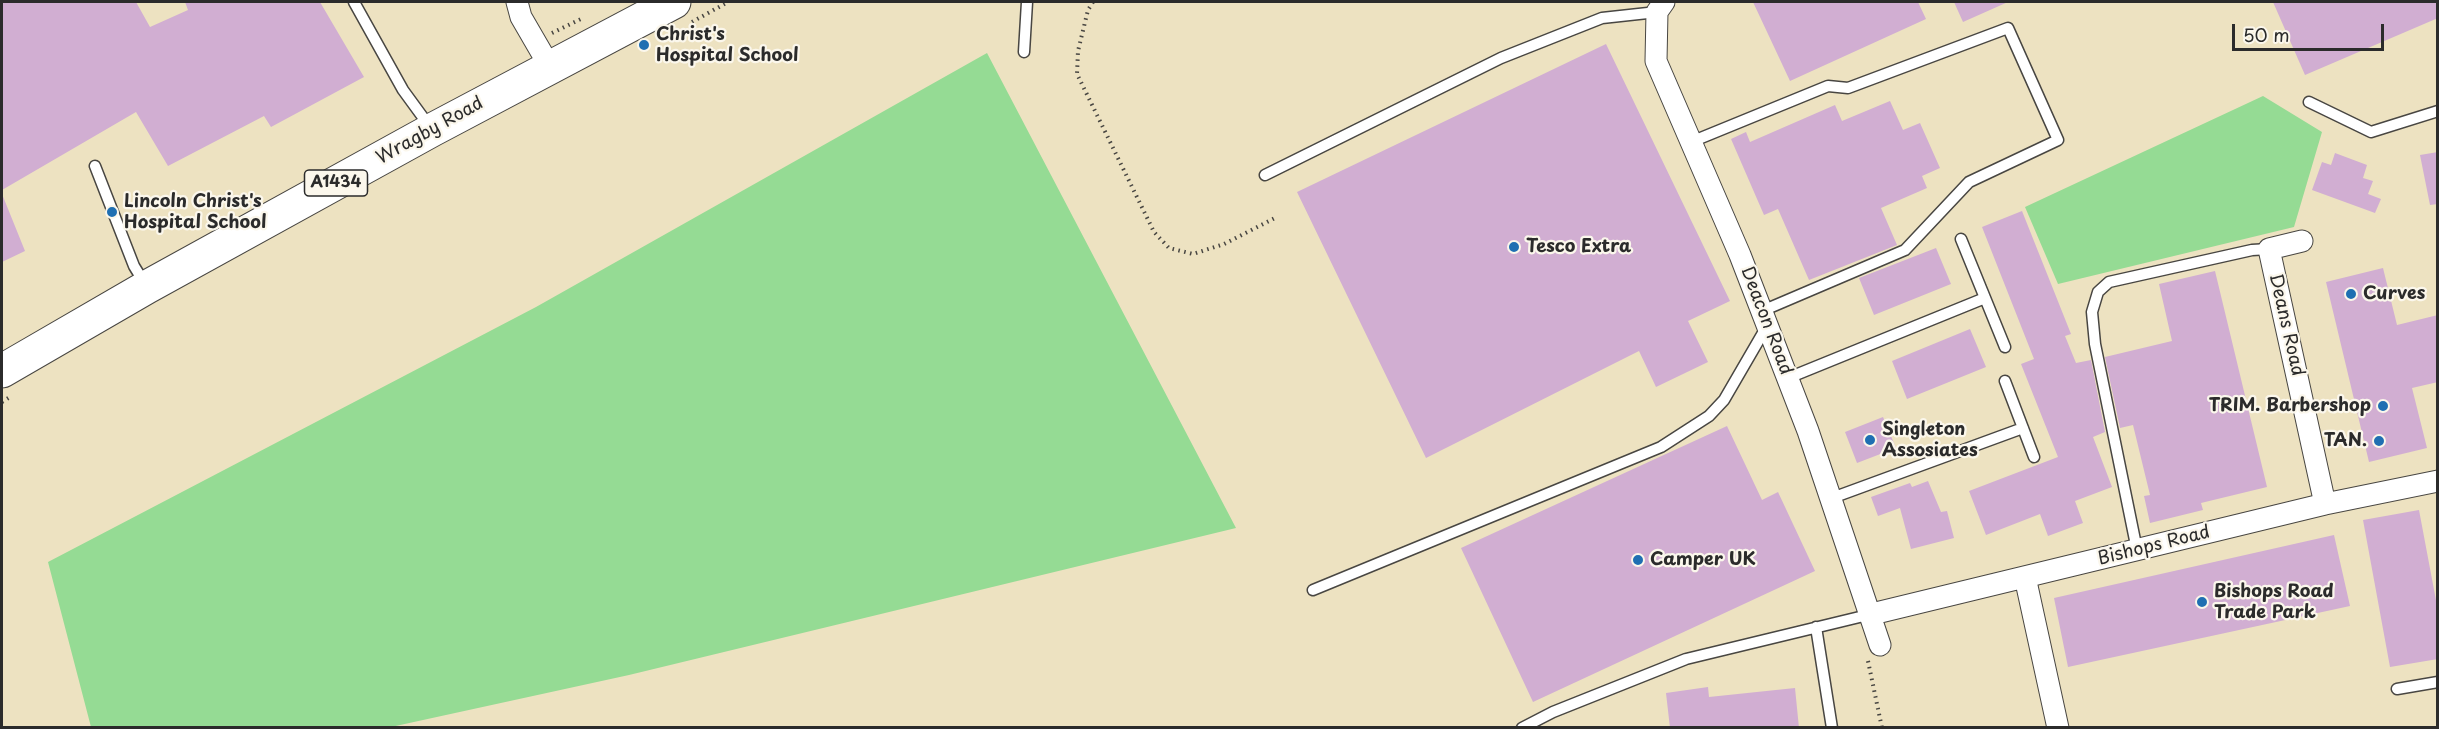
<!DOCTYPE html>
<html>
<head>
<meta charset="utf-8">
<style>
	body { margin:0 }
	#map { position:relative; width:2439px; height:729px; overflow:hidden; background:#ede2c1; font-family:"Playpen Sans",sans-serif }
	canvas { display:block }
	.frame { position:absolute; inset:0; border:3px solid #2b2b2b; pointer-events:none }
	.scale { position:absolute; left:2232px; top:24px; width:152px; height:27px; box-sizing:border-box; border:3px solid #2b2b2b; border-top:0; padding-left:8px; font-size:18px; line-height:21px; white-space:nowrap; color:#2b2b2b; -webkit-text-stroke:4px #fbf7ec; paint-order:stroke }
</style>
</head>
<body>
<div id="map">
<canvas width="2439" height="729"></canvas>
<div class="frame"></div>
<div class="scale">50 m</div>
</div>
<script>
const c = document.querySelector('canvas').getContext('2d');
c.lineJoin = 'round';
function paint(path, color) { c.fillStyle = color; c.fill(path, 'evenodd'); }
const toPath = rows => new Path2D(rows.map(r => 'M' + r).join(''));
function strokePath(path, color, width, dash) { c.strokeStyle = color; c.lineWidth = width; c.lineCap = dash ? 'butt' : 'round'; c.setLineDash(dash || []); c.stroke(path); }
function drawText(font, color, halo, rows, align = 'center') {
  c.font = font + ' "Playpen Sans",sans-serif'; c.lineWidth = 4.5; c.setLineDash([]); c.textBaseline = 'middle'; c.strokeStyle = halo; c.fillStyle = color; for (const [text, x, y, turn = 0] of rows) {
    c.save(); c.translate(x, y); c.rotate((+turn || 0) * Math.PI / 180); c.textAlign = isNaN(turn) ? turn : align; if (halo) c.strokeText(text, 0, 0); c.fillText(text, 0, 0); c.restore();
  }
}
paint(toPath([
	[987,53,1236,528,629,675,391,727,91,727,48,562,536,307],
	[2263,96,2322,132,2294,227,2058,284,2025,207]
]), '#95db94');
paint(toPath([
	[2,2,136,2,150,27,188,10,185,2,320,2,364,77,271,127,264,116,168,166,136,112,2,190],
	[1753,2,1918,2,1926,19,1790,81],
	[1954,2,2008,2,1963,22],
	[2273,2,2438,2,2438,18,2305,75],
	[1606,44,1730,301,1688,321,1708,362,1656,387,1639,351,1426,458,1297,192],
	[1890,101,1903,130,1920,123,1940,168,1922,176,1927,188,1881,208,1897,245,1809,280,1778,209,1764,215,1731,139,1746,132,1750,142,1835,105,1842,121],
	[2438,152,2438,204,2430,205,2420,155],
	[2335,153,2367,165,2363,178,2373,181,2368,194,2381,199,2375,213,2312,190,2322,162,2331,165],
	[2,194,25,251,2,262],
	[2022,211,2071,334,2065,336,2076,363,2091,360,2105,432,2093,437,2112,487,2075,501,2083,523,2048,536,2040,514,1986,535,1969,491,2058,457,2021,364,2034,359,1982,227],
	[1936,248,1951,284,1874,315,1859,278],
	[2383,268,2397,325,2438,315,2438,382,2412,388,2427,448,2369,462,2326,282],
	[2215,271,2267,487,2201,503,2203,510,2150,523,2144,496,2150,495,2133,425,2120,428,2105,357,2172,341,2159,284],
	[1970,329,1986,367,1907,399,1892,361],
	[1883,417,1896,448,1857,463,1845,432],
	[1727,426,1762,500,1778,492,1815,571,1533,702,1461,548],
	[1928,481,1941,512,1947,511,1954,538,1911,549,1900,508,1878,516,1871,497,1910,483,1912,487],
	[2419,510,2438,611,2438,659,2390,667,2363,520],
	[2334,535,2350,606,2068,667,2054,598],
	[1708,687,1709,697,1795,688,1799,728,1670,728,1666,693]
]), '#d1aed2');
const lane = toPath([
	[354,2,403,90,430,127],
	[1024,52,1027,2],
	[2309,102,2371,132,2438,111],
	[1691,142,1828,86,1848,88,2008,28,2058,140,1969,182,1905,250,1762,311],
	[95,166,134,266,145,284],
	[1265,175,1501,58,1602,18,1657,12],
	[1961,239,2005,347],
	[1788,378,1985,298],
	[2005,381,2034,457],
	[1832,498,2023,428],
	[2137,550,2095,344,2092,312,2098,292,2109,282,2252,250,2269,249],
	[1313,590,1661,447,1709,416,1724,400,1767,326],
	[1816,627,1832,728],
	[2397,689,2438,682],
	[1522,728,1553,712,1686,659,1872,614]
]);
const street = toPath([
	[517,2,521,17,550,67],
	[1664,2,1657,12,1656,61,1740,255,1808,431,1880,645],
	[2302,241,2269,249,2325,504],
	[2025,577,2058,728],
	[1872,614,2325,504,2438,481]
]);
const primary = toPath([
	[2,371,147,287,432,130,674,2]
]);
strokePath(lane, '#484642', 13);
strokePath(street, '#484642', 23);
strokePath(primary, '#484642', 35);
strokePath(toPath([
	[1093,2,1088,10,1078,51,1077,74,1154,232,1169,248,1193,254,1224,244,1277,217],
	[692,22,728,2],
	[552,33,583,18],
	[2,402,10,397],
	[1868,661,1882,728]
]), '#484642', 4, [1.5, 4.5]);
strokePath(lane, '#fff', 10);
strokePath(street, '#fff', 21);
strokePath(primary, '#fff', 33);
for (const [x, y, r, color] of [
	[644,45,6,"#1f6fb2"],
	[112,212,6,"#1f6fb2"],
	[1514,247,6,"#1f6fb2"],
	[2351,294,6,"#1f6fb2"],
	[2383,406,6,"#1f6fb2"],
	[1870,440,6,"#1f6fb2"],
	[2379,441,6,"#1f6fb2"],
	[1638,560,6,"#1f6fb2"],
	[2202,602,6,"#1f6fb2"]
]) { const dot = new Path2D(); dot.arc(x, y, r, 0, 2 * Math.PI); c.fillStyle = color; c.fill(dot); strokePath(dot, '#fbf7ec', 2); }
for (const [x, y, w] of [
	[336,183,63]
]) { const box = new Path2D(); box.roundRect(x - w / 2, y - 13, w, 26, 4.5); c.fillStyle = '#fbf7ec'; c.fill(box); strokePath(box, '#2b2b2b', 1.5); }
drawText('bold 16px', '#2b2b2b', null, [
	["A1434",336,183]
]);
drawText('bold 18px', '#2b2b2b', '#fbf7ec', [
	["Christ's",656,35],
	["Hospital School",656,56],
	["Lincoln Christ's",124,202],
	["Hospital School",124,223],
	["Tesco Extra",1526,247],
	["Curves",2363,294],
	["TRIM. Barbershop",2371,406,"right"],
	["Singleton",1882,430],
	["Assosiates",1882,451],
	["TAN.",2367,441,"right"],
	["Camper UK",1650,560],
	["Bishops Road",2214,592],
	["Trade Park",2214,613]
], 'left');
drawText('18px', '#2b2b2b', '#fbf7ec', [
	["Wragby Road",430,131,-29],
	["Deacon Road",1766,321,69],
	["Deans Road",2286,325,77],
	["Bishops Road",2154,546,-14]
]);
</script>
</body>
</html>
